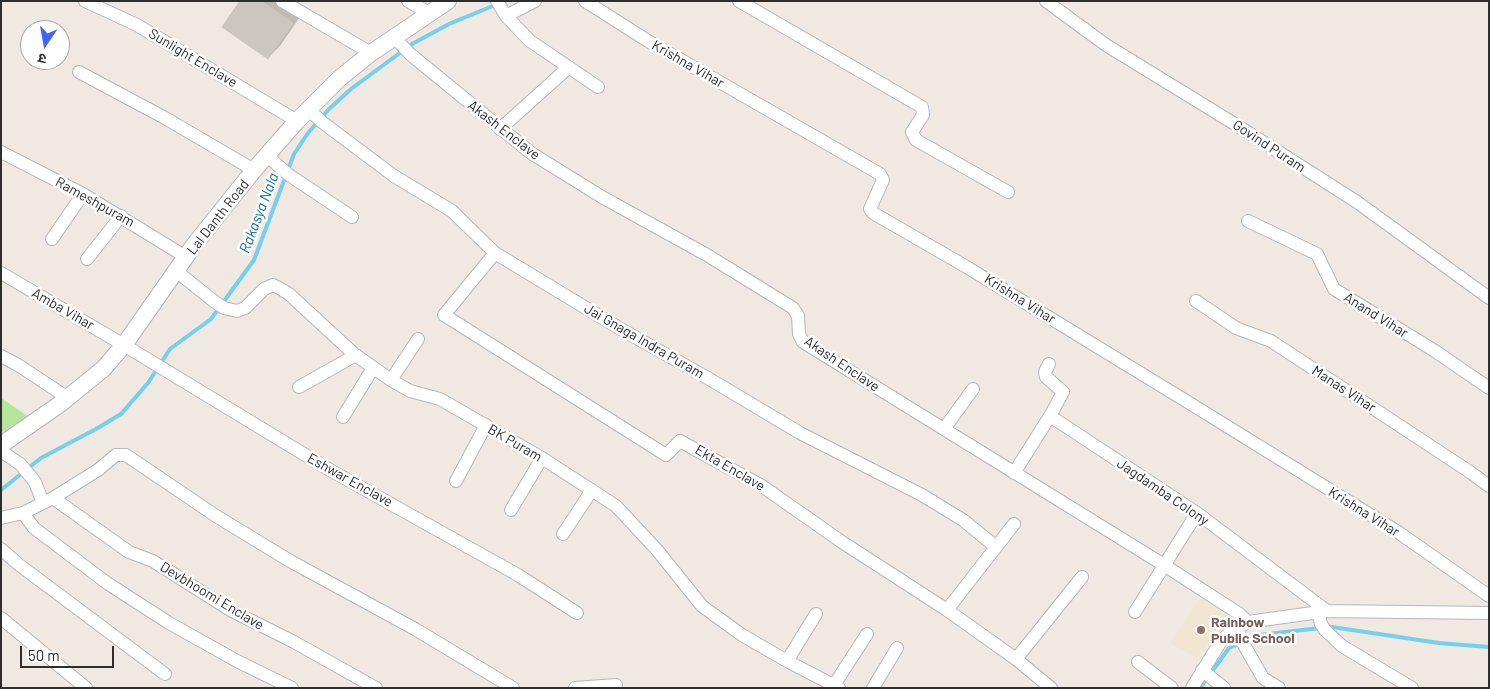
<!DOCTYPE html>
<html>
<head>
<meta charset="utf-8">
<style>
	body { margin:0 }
	#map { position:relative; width:1490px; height:689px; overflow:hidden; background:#efe9e1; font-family:Barlow,"Noto Sans Devanagari",sans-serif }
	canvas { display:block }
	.frame { position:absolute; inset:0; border:2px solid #2e2e2e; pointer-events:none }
	.north { position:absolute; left:20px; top:20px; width:50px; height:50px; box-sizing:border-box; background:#fff; border:1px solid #ababab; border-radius:50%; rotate:192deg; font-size:14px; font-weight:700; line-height:20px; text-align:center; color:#2e2e2e }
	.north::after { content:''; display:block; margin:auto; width:18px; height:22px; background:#4264fb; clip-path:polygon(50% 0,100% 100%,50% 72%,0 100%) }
	.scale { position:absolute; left:20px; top:646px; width:94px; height:22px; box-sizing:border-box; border:2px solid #2e2e2e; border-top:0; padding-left:6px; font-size:15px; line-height:18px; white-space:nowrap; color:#2e2e2e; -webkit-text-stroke:4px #fff; paint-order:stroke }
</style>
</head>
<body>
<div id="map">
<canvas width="1490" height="689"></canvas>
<div class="frame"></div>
<div class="north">उ</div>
<div class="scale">50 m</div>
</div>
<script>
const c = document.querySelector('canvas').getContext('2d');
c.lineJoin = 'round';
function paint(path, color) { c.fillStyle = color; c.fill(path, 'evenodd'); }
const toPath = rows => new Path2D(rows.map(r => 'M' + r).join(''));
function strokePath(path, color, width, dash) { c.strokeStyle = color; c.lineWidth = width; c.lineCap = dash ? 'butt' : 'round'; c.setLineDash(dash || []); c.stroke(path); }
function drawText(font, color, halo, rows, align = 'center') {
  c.font = font + ' Barlow,sans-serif'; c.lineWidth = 5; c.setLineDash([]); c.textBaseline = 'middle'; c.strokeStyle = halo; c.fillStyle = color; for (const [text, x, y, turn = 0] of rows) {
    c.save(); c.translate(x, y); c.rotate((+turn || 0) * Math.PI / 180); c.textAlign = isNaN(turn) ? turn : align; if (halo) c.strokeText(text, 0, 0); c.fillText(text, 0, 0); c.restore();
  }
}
paint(toPath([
	[1201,596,1232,616,1232,623,1214,637,1197,658,1170,643]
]), '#f0e6d1');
paint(toPath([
	[1,398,29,417,6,433,1,430]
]), '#b6e59e');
paint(toPath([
	[242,1,290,1,304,11,280,46,268,58]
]), '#0003');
strokePath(toPath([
	[1,490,41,458,96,429,121,414,148,383,170,349,211,319,254,260,294,154,308,133,329,109,351,89,412,44,449,24,505,1],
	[1327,627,1332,627,1439,643,1489,647],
	[1200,688,1229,648,1259,635,1320,628]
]), '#75cff0', 4);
const building = toPath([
	[240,1,261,1,293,23,268,59,222,27,240,1]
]);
paint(building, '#cbc7bf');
strokePath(building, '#cbc5ba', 1);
const minor = toPath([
	[85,1,137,25,297,121],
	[282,1,371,53],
	[408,1,429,13],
	[497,1,506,16,535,1],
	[585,1,648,41,880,174,883,180,870,209,873,213,965,266,1191,404,1398,532,1489,596],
	[739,1,922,107,923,115,912,132,916,140,1008,192],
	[1046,1,1106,45,1238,126,1357,202,1489,298],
	[506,16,530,41,598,87],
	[394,37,410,54,531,153,602,197,707,255,793,308,798,316,799,334,803,342,1164,565,1238,613,1248,622],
	[79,72,165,118,254,170],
	[309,110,322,122,394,176,452,211,495,253,619,328,706,377,800,433,922,495,963,520,996,547],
	[500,129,569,67],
	[1,152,83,194,186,257],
	[267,156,289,175,352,217],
	[1248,221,1317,254,1334,289,1435,351,1489,388],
	[52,239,83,194],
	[495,253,444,315,666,455,680,441,762,486,842,542,947,610,1016,659,1051,688],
	[87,259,121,216],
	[176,271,215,302,224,308,237,311,245,308,264,289,273,285,281,289,289,294,354,354,391,380,410,391,440,399,542,458,616,506,657,550,702,606,742,635,787,661,839,688],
	[1,273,124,345,330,470,518,575,577,613],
	[1196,301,1236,328,1271,341,1470,472,1489,486],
	[1,356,18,365,68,398],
	[1049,364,1045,372,1046,377,1063,392,1050,416],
	[391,380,418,339],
	[299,387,356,355],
	[343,417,373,368],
	[944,429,973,389],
	[1,451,20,464,31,477,35,482,43,503],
	[1014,473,1050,416,1197,513,1327,611],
	[456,481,486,425],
	[53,498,129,552,153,561,232,611,294,642,376,688],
	[511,510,542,458],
	[23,513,34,528,107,583,169,623,237,661,292,688],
	[1,518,23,513,53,498,98,470,116,455,126,455,216,516,290,561,415,629,513,688],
	[563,534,592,490],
	[1,549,18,564,165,674],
	[947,610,1014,524],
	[1318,611,1321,624,1325,630,1342,646,1412,688],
	[1135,612,1197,513],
	[1,618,86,688],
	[1237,629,1244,645,1263,678,1279,688],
	[1016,659,1082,577],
	[787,661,816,614],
	[1138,662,1172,688],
	[1202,670,1224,688],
	[834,685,867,634],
	[575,688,616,685],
	[873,688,897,648],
	[1192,688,1221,641,1233,630,1248,622,1327,611,1489,613]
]);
const tertiary = toPath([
	[1,445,60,404,103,369,124,345,194,245,254,170,297,121,340,78,371,53,448,1]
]);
strokePath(minor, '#b4b7c1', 14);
strokePath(tertiary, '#b4b7c1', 18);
strokePath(minor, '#fff', 12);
strokePath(tertiary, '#fff', 16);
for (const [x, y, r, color] of [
	[1201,630,5,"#8d6e63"]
]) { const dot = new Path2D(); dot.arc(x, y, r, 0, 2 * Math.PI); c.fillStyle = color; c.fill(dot); strokePath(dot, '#fff', 2); }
drawText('14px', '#2e2e2e', '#fff', [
	["Sunlight Enclave",193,58,31],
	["Krishna Vihar",688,64,30],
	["Akash Enclave",504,130,38],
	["Govind Puram",1269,146,33],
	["Rameshpuram",95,202,29],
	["Lal Danth Road",218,217,-52],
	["Krishna Vihar",1020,299,32],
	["Amba Vihar",63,309,30],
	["Anand Vihar",1376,315,32],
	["Jai Gnaga Indra Puram",644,341,30],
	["Akash Enclave",842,364,34],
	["Manas Vihar",1344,389,33],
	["BK Puram",515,443,30],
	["Ekta Enclave",730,468,30],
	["Eshwar Enclave",350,480,29],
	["Jagdamba Colony",1163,492,34],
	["Krishna Vihar",1364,512,32],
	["Devbhoomi Enclave",212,596,31]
]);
drawText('bold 14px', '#785e54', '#fff', [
	["Rainbow",1211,622],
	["Public School",1211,638]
], 'left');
drawText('italic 15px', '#0d6fa3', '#fff', [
	["Rakasya Nala",259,213,-69]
]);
</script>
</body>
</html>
